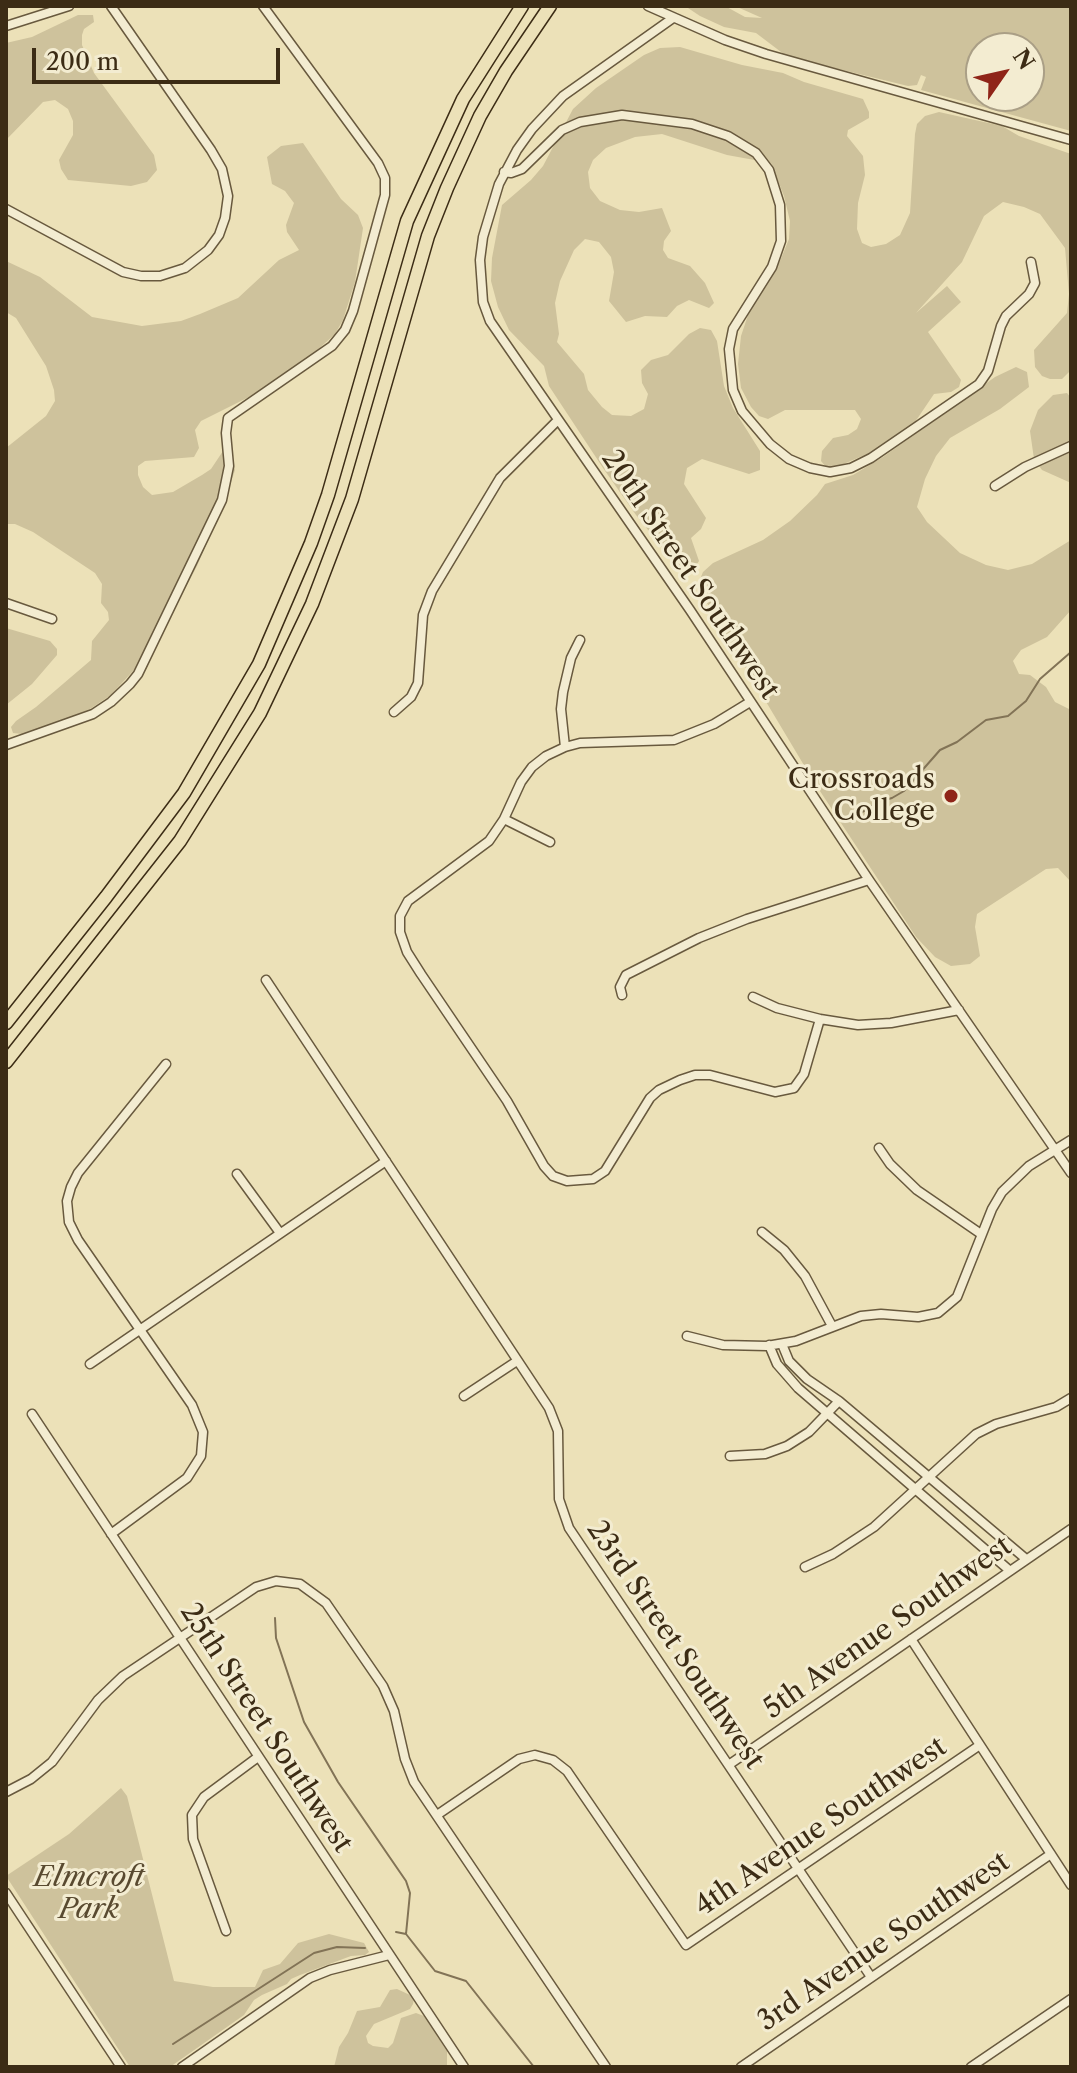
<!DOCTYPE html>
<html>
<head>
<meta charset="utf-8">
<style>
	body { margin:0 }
	#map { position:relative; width:1077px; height:2073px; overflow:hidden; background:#ece1b8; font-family:"Libre Caslon Text",serif }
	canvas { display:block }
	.frame { position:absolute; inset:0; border:8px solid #3c2c15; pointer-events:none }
	.north { position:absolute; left:965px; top:32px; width:80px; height:80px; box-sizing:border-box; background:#f3ecd1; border:2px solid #aa9f86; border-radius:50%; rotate:56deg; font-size:22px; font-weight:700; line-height:32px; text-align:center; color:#3c2c15 }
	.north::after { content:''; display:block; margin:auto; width:28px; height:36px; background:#8f2418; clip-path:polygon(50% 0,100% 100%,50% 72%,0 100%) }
	.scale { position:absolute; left:32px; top:48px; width:248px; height:36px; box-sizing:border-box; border:4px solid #3c2c15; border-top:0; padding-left:10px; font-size:24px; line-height:28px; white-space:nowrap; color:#3c2c15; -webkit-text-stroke:6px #f3ecd1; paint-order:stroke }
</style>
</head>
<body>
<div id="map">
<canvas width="1077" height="2073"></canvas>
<div class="frame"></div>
<div class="north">N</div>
<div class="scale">200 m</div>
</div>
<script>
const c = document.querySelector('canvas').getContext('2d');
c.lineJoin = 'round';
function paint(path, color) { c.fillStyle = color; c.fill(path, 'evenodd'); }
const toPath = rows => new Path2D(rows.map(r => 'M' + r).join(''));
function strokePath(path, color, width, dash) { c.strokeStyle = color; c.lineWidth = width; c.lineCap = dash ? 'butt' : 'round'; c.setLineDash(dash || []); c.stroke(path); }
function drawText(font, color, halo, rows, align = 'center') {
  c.font = font + ' "Libre Caslon Text",serif'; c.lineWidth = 6; c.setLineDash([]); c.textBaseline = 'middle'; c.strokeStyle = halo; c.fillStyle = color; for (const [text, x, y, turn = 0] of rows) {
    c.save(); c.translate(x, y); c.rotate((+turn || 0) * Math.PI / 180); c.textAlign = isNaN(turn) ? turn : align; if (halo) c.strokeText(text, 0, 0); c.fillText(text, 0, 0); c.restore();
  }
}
paint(toPath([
	[685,6,725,6,745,17,762,18,735,6,1071,6,1071,131,921,90,926,77,921,75,917,85,908,86,806,61,785,55,756,33,724,27,700,16],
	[981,48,1029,48,1029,96,981,96],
	[78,15,93,15,94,22,84,29,82,35,82,45,94,73,154,155,157,170,147,182,131,186,68,180,61,169,59,160,73,135,73,121,68,109,55,100,43,102,6,140,6,43,32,37],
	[680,47,742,65,783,73,804,82,863,99,869,112,869,118,848,130,847,136,863,156,865,175,858,203,857,229,862,243,871,247,886,244,900,235,910,213,915,134,917,124,925,116,939,112,1002,126,1019,136,1071,154,1071,370,1062,379,1050,379,1042,376,1035,367,1034,350,1067,313,1069,294,1065,248,1040,214,1024,207,1003,202,984,216,962,262,916,313,947,286,961,302,928,332,961,380,959,387,951,392,934,394,915,422,874,451,839,466,826,467,821,461,822,451,833,438,848,435,857,429,861,419,855,410,785,410,768,419,759,416,751,407,741,388,738,364,741,336,748,315,780,261,789,239,790,221,784,196,771,163,727,155,662,134,635,137,606,148,593,160,588,172,590,188,600,201,620,210,639,212,662,208,671,231,664,241,663,250,668,258,690,266,705,283,714,303,709,308,689,300,677,306,667,317,645,316,626,322,609,301,614,272,611,257,599,242,585,239,574,250,560,281,555,303,559,334,557,342,584,374,588,390,602,407,612,415,631,416,644,409,648,394,642,383,641,370,651,360,668,355,689,334,700,328,711,330,717,341,724,386,733,408,760,451,760,470,749,474,702,459,687,468,684,484,706,518,701,529,691,538,699,561,693,570,682,572,636,515,603,468,549,386,544,366,509,330,498,307,491,281,492,258,502,205,531,180,543,166,573,109,596,88,644,55,660,48],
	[303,143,341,199,358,215,363,228,355,282,343,320,335,334,303,363,251,396,201,421,195,430,199,448,194,457,145,461,138,466,138,475,143,487,152,495,173,492,202,475,211,469,223,451,231,451,235,470,224,504,197,566,154,648,111,695,90,709,54,725,22,734,13,733,11,727,16,721,36,707,91,660,92,641,109,620,108,612,101,603,102,584,95,573,33,532,15,524,6,524,6,448,46,416,55,401,54,390,46,366,16,318,6,312,6,261,40,277,92,317,142,326,181,321,200,314,238,298,279,260,299,250,287,232,286,225,294,203,285,191,272,184,267,157,281,146],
	[1016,367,1027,372,1029,387,1000,409,950,438,936,456,925,479,917,507,927,522,960,553,986,565,1008,570,1032,564,1071,540,1071,610,1047,637,1021,650,1013,661,1019,674,1030,675,1046,687,1055,702,1071,710,1071,882,1058,868,1046,869,977,914,975,927,980,956,970,964,951,966,935,957,916,937,814,782,704,598,698,584,703,572,713,563,763,540,790,521,817,495,825,484,853,475,883,457,995,377],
	[1067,393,1071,398,1071,483,1042,470,1034,459,1030,431,1038,410,1053,395],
	[6,628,50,641,57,649,57,655,32,684,6,705],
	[121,1788,127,1796,174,1981,213,1987,255,1987,263,1970,280,1964,298,1943,329,1934,364,1943,369,1952,365,1955,351,1956,300,1975,291,1979,287,1984,262,1995,254,2000,244,2015,170,2067,130,2067,6,1876,69,1834],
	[397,1989,410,1995,414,1999,413,2004,410,2009,374,2024,366,2036,368,2043,373,2046,388,2048,393,2043,401,2018,416,2013,424,2016,447,2051,447,2067,334,2067,339,2047,348,2033,357,2011,380,2007,390,1990]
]), '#cec29c');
strokePath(toPath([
	[843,819,861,813,878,802,892,798,904,791,940,750,957,742,986,720,1008,716,1026,701,1040,679,1071,652],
	[275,1618,276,1638,304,1722,338,1782,406,1881,410,1893,406,1934,435,1971,466,1981,534,2067],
	[396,1932,406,1934],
	[173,2044,314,1953,337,1947,365,1948]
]), '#827356', 2);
const minor = toPath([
	[648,6,725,40,766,54,1071,140],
	[673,18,563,96,532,129,517,150,499,184,483,237,480,260,483,302,490,321,690,610,869,880,1071,1173],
	[6,26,69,6],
	[504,172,511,173,522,169,562,130,580,122,622,115,692,124,728,136,756,153,769,170,780,205,781,241,772,267,733,329,729,349,733,390,742,411,770,444,789,459,810,468,830,472,851,468,871,458,979,384,988,371,1001,326,1006,316,1029,294,1035,283,1031,262],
	[6,209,123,272,141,276,160,276,185,268,208,250,219,235,225,218,228,196,222,169,211,150,111,6],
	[995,486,1025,467,1071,446],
	[6,603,52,619],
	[750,702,714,724,674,740,580,743,565,747,546,756,532,767,521,782,504,819,489,841,408,901,400,916,400,932,407,952,421,974,507,1101,544,1166,553,1176,567,1181,593,1179,605,1171,650,1098,659,1090,680,1080,695,1075,710,1075,775,1092,794,1088,804,1074,820,1019],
	[394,712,411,697,418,683,423,615,432,591,500,478,558,420],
	[6,745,93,714,111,702,130,684,138,674,222,500,229,466,226,433,228,418,332,346,345,330,353,311,385,195,385,178,378,163,263,6],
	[565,747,561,709,563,692,571,658,580,640],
	[504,819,550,842],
	[266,980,549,1408,558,1431,559,1499,569,1528,871,1977],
	[622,995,620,987,626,975,699,938,747,919,869,880],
	[753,997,777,1008,820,1019,858,1025,891,1023,959,1010],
	[879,1148,890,1164,917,1190,981,1234],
	[237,1174,280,1233],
	[762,1232,784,1250,805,1276,832,1326],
	[687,1336,723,1345,767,1346,796,1341,861,1316,881,1314,918,1317,938,1313,957,1297,992,1209,1002,1192,1029,1166,1071,1140],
	[782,1344,789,1361,807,1379,839,1401,1026,1559],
	[769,1345,777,1364,798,1388,1009,1570],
	[90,1364,386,1161],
	[464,1396,517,1361],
	[32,1414,464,2067],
	[730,1456,765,1454,787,1446,809,1432,839,1401],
	[111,1534,187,1478,201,1456,203,1432,192,1405,78,1240,69,1222,67,1201,71,1187,78,1173,166,1064],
	[805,1567,833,1554,874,1527,976,1434,996,1424,1056,1407,1071,1398],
	[911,1639,1071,1885],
	[730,1764,1071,1529],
	[6,1792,31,1779,52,1762,98,1700,123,1676,256,1587,276,1581,300,1584,326,1603,383,1686,394,1711,405,1759,414,1782,606,2067],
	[437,1815,519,1759,535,1755,553,1760,567,1771,686,1945,980,1745],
	[6,1893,121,2067],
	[226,1931,193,1839,192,1815,204,1797,258,1757],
	[182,2067,310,1978,330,1970,389,1955],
	[741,2067,1051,1854],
	[971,2067,1071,1999]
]);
const highway = toPath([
	[6,1023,106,897,184,793,259,664,311,543,328,495,407,221,463,99,522,6],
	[6,1062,180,841,260,713,312,604,352,499,428,236,447,188,480,116,506,71,550,6]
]);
strokePath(minor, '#68593e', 11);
strokePath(highway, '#3c2c15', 15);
strokePath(minor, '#f3ecd1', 8);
strokePath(highway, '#ece1b8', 12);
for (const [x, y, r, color] of [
	[951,796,8,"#8f2418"]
]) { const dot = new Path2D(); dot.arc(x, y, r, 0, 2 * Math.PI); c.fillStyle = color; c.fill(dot); strokePath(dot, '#f3ecd1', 3); }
drawText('28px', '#3c2c15', '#f3ecd1', [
	["20th Street Southwest",690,575,56],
	["5th Avenue Southwest",888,1628,-35],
	["23rd Street Southwest",675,1645,56],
	["25th Street Southwest",266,1728,57],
	["4th Avenue Southwest",821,1827,-34],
	["3rd Avenue Southwest",884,1942,-34]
]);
drawText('28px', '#3c2c15', '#f3ecd1', [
	["Crossroads",935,780],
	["College",935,812]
], 'right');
drawText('italic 28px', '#594a30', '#f3ecd1', [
	["Elmcroft",89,1878],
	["Park",89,1910]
]);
</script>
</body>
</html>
